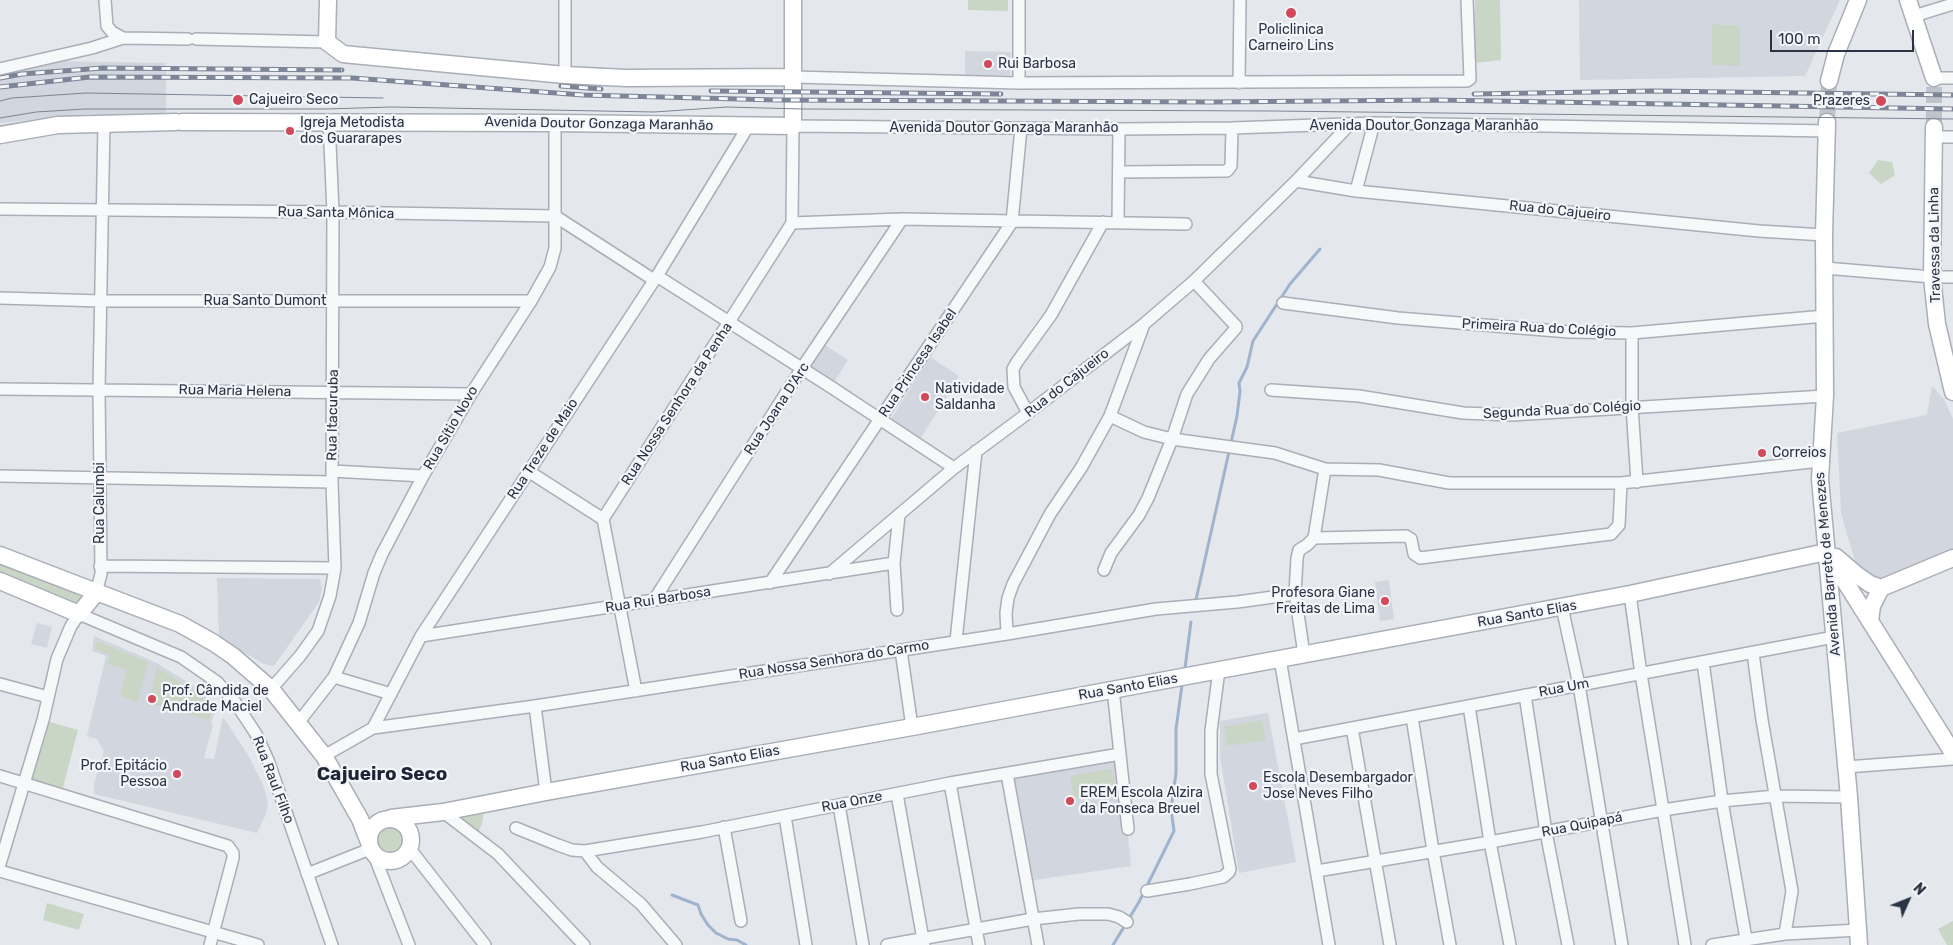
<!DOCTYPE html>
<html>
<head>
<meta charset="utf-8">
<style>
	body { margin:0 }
	#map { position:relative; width:1953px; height:945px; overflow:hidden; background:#e4e7ec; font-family:Rubik,sans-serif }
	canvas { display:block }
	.north { position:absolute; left:1883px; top:875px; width:50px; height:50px; -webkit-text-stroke:4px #f4f6f9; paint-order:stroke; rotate:46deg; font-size:14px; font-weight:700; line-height:20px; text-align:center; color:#2b3445 }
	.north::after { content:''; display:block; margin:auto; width:18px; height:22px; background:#2b3445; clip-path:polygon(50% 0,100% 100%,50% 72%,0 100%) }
	.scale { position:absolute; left:1770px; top:30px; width:144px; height:22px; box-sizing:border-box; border:2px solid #2b3445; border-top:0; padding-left:6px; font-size:15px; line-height:18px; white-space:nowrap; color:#2b3445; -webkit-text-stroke:4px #f4f6f9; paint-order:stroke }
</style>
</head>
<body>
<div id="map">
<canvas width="1953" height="945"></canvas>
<div class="north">N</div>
<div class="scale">100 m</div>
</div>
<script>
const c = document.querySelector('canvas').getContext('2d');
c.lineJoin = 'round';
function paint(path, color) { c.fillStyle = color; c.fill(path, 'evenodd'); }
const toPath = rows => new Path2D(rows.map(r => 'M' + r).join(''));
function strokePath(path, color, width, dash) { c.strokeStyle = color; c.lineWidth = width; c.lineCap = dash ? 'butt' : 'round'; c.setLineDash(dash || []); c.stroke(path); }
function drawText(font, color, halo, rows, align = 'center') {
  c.font = font + ' Rubik,sans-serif'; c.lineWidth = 4.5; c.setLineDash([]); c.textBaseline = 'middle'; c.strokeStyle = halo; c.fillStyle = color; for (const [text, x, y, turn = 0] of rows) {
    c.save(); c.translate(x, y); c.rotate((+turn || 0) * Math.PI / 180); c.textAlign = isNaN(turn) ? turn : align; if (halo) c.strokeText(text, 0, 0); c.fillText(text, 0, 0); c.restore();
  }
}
paint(toPath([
	[1579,0,1840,0,1805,76,1580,80],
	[965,51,1011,52,1010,75,965,75],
	[51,61,166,63,166,113,78,115,0,123,0,74],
	[825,345,848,360,831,387,808,372],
	[930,357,959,376,921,438,891,419],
	[1932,386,1944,399,1953,419,1953,551,1868,583,1856,565,1841,513,1837,433,1927,415],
	[217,578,320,579,322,588,319,602,274,666,264,664,219,638],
	[1389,580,1394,619,1380,621,1375,582],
	[37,623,52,627,47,648,31,644],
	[94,636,155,662,194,686,216,707,211,724,213,725,204,758,214,759,223,717,248,755,263,785,268,802,266,814,257,833,94,794,94,784,104,751,97,739,87,736,106,656,92,651],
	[1268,713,1296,862,1239,873,1220,756,1220,721],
	[1120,758,1131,866,1028,881,1013,776]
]), '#d2d6de');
paint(toPath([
	[968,0,1008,0,1008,11,968,10],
	[1475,0,1500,0,1501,60,1475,63],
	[1712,24,1740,26,1740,66,1712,65],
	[1878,160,1892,162,1895,175,1881,184,1869,173],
	[0,556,84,589,87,603,75,612,0,581],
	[97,641,148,662,138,702,120,696,126,670,107,664,110,655,95,649],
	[157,667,192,690,212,707,209,720,149,703],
	[43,720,78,730,61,795,24,783],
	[1262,720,1266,740,1227,746,1224,727],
	[1112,769,1115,790,1074,798,1070,776],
	[484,809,482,824,477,836,451,815],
	'373 841a18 18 0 1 1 36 0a18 18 0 1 1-36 0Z',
	[47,903,84,914,79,930,43,920],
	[1953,921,1953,945,1947,945,1938,929]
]), '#c9d6c5');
strokePath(toPath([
	[1195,604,1237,416,1240,391,1239,383,1247,367,1253,341,1290,284,1320,249],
	[1185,668,1191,622],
	[672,895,698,905,701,914,708,925,716,933,728,939,737,940,746,945],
	[1113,945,1139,902,1174,831,1171,809,1176,773,1176,729,1182,685]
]), '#9fb4cc', 3);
strokePath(toPath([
	[1827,122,1829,81],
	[1934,127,1934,78]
]), '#bfc3cb', 16, [16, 8]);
const street = toPath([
	[105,0,107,26,112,32,123,38,188,39],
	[565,0,565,75],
	[1019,0,1019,83],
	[1914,16,1953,4],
	[196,39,327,42],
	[0,69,92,48,123,38],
	[794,77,1019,83,1467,81,1470,79,1467,0],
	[1934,78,1953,78],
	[1239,83,1240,0],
	[1934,137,1953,137],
	[1119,172,1227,171,1231,166,1232,128],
	[1296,181,1356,191,1759,231,1824,235],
	[1356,191,1374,123],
	[0,209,333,212,555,216,654,280],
	[1118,222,1119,129],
	[792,223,902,219,1186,224],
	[1825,268,1932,277,1953,277],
	[657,276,831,387,954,468],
	[0,298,102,301,531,301],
	[1283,303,1398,318,1569,332,1632,333,1825,316],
	[1632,333,1632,406,1637,482],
	[0,389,471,394],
	[1271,390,1359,396,1463,413,1511,415,1825,396],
	[1028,413,1014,387,1013,369,1017,362,1051,315,1103,222],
	[1110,416,1144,432,1172,439,1275,453,1325,469,1379,470,1449,483,1621,483,1820,461],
	[332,471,423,476],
	[528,471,603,519],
	[0,476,332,482],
	[1314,538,1406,536,1411,539,1414,554,1420,558,1611,534,1619,525,1621,483],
	[100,566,335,568],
	[1104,570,1111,553,1139,515,1148,498,1172,439,1187,394,1209,359,1236,328,1236,326,1194,281],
	[829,574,954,468,1028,413,1144,324,1194,281,1296,181,1350,124],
	[770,583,1012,222,1021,128],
	[96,593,101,574,99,390,104,123],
	[1630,594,1641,674,1685,945],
	[654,600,802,368,902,219],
	[1562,607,1579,685,1622,945],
	[897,610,894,563,899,515],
	[1007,634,1006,613,1008,598,1013,584,1050,514,1081,468,1110,416,1144,324],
	[421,636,894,563],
	[956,641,976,451],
	[901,650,912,727],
	[1753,653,1762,720,1792,891,1785,934],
	[1304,654,1295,594,1297,558,1299,550,1307,545,1314,538,1325,469],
	[1280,659,1329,945],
	[1703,662,1722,801,1746,939],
	[334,677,391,694],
	[0,684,48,697],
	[271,689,300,656,318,631,330,596,335,568,332,482,333,212,329,121],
	[1113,689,1128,829],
	[636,691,603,519,792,223,793,126,1119,129,1232,128,1374,123,1827,131],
	[1525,695,1546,832,1568,945],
	[535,706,546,792],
	[1469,706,1490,842,1510,945],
	[1412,717,1433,851,1450,945],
	[298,723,334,677,359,623,374,573,382,554,423,476,471,394,531,301,550,267,555,248,555,123],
	[373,728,535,706,1007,634,1156,609,1237,602,1295,594],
	[1352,728,1390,945],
	[1294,739,1834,637],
	[324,756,373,728,421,636,657,276,749,125],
	[1846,767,1953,759],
	[1007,774,1038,945],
	[0,776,228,846,233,853,233,858,210,945],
	[950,783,979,945],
	[897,794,924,945],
	[839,805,863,945],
	[443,812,498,854,584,945],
	[785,816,806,945],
	[724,827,741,921],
	[516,828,558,845,572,850,585,851,702,832,950,783,1120,754],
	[410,849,485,945],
	[585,851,597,867,641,904,676,945],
	[374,855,409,945],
	[0,864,43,720,57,659,71,626,79,614,181,657,217,682,235,702,256,734,268,760,332,945],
	[0,871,258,945],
	[1317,871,1490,842,1663,810,1722,801,1776,796,1849,797],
	[307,874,370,849],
	[1147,891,1190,884,1223,877,1229,872,1230,869,1211,774,1211,731,1219,670],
	[887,945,1033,919,1079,914,1108,914,1119,917,1127,922],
	[1712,945,1785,934,1859,930]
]);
const secondary = toPath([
	[328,0,327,42,343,54,353,55,565,75,626,78,794,77],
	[1908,0,1934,78],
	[1829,81,1836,54,1858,0],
	[182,122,555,123,793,126,793,0],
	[1827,122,1824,235,1825,396,1820,479,1849,797,1859,945],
	[1934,127,1932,277,1937,324,1953,392],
	[0,135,58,125,176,122],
	[0,555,180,624,214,643,233,656,271,689,324,756,360,819,369,842],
	[1829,556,1953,753],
	[1836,557,1857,575,1870,584,1881,588],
	[0,581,79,614,96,593],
	[1870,621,1872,606,1881,588,1953,558],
	[391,818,443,812,546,792,912,727,1630,594,1826,552],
	'369 840a21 21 0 1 1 42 0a21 21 0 1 1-42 0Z'
]);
strokePath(street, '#a9aeb7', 14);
strokePath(secondary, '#a9aeb7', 19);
strokePath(street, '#f7f8fa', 11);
strokePath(secondary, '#fff', 16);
strokePath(toPath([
	[0,101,12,98,86,93,383,98],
	[0,118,36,112,85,109,326,109,391,107,654,112,727,107,802,109,1274,111,1953,119]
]), '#7d8696', 1);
const rail = toPath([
	[0,78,22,74,103,68,342,70],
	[561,86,601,89],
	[0,87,90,77,352,78,583,95,777,100,1212,102,1436,100,1953,109],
	[711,91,1001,94],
	[1474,94,1653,91,1953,95]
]);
strokePath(rail, '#7d8696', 5);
strokePath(rail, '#f4f6f9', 3, [9]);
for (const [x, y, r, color] of [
	[1291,13,6,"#d1495b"],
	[988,64,5,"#d1495b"],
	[238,100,6,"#d1495b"],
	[1881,101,6,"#d1495b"],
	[290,131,5,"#d1495b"],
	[925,397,5,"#d1495b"],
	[1762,453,5,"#d1495b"],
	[1385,601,5,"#d1495b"],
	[152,699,5,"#d1495b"],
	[177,774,5,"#d1495b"],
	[1253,786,5,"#d1495b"],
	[1070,801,5,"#d1495b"]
]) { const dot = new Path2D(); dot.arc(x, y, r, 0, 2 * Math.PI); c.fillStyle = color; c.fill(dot); strokePath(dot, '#f4f6f9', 2); }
drawText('14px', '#2b3445', '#f4f6f9', [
	["Policlinica",1291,30,"center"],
	["Carneiro Lins",1291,46,"center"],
	["Rui Barbosa",998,64],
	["Cajueiro Seco",249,100],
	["Prazeres",1870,101,"right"],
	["Igreja Metodista",300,123],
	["dos Guararapes",300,139],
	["Natividade",935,389],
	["Saldanha",935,405],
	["Correios",1772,453],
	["Profesora Giane",1375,593,"right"],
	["Freitas de Lima",1375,609,"right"],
	["Prof. Cândida de",162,691],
	["Andrade Maciel",162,707],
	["Prof. Epitácio",167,766,"right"],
	["Pessoa",167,782,"right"],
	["Escola Desembargador",1263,778],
	["Jose Neves Filho",1263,794],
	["EREM Escola Alzira",1080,793],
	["da Fonseca Breuel",1080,809]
], 'left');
drawText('14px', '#2b3445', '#f4f6f9', [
	["Avenida Doutor Gonzaga Maranhão",599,124,1],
	["Avenida Doutor Gonzaga Maranhão",1424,126],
	["Avenida Doutor Gonzaga Maranhão",1004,128],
	["Rua do Cajueiro",1560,211,6],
	["Rua Santa Mônica",336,213,1],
	["Travessa da Linha",1935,245,-91],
	["Rua Santo Dumont",265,301],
	["Primeira Rua do Colégio",1539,328,3],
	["Rua Princesa Isabel",918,363,-56],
	["Rua do Cajueiro",1067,383,-38],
	["Rua Maria Helena",235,391,1],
	["Rua Nossa Senhora da Penha",677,404,-57],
	["Rua Joana D'Arc",777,409,-57],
	["Segunda Rua do Colégio",1562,410,-3],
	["Rua Itacuruba",333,415,-89],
	["Rua Sítio Novo",451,428,-60],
	["Rua Treze de Maio",543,449,-57],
	["Rua Calumbi",100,503,-90],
	["Avenida Barreto de Menezes",1828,564,-95],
	["Rua Rui Barbosa",658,600,-9],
	["Rua Santo Elias",1527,614,-10],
	["Rua Nossa Senhora do Carmo",834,660,-9],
	["Rua Santo Elias",1128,687,-10],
	["Rua Um",1564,688,-11],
	["Rua Santo Elias",730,759,-10],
	["Rua Raul Filho",273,780,69],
	["Rua Onze",852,802,-11],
	["Rua Quipapá",1582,825,-11]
]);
drawText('bold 19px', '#1d2536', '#f4f6f9', [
	["Cajueiro Seco",382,775]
]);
</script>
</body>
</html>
